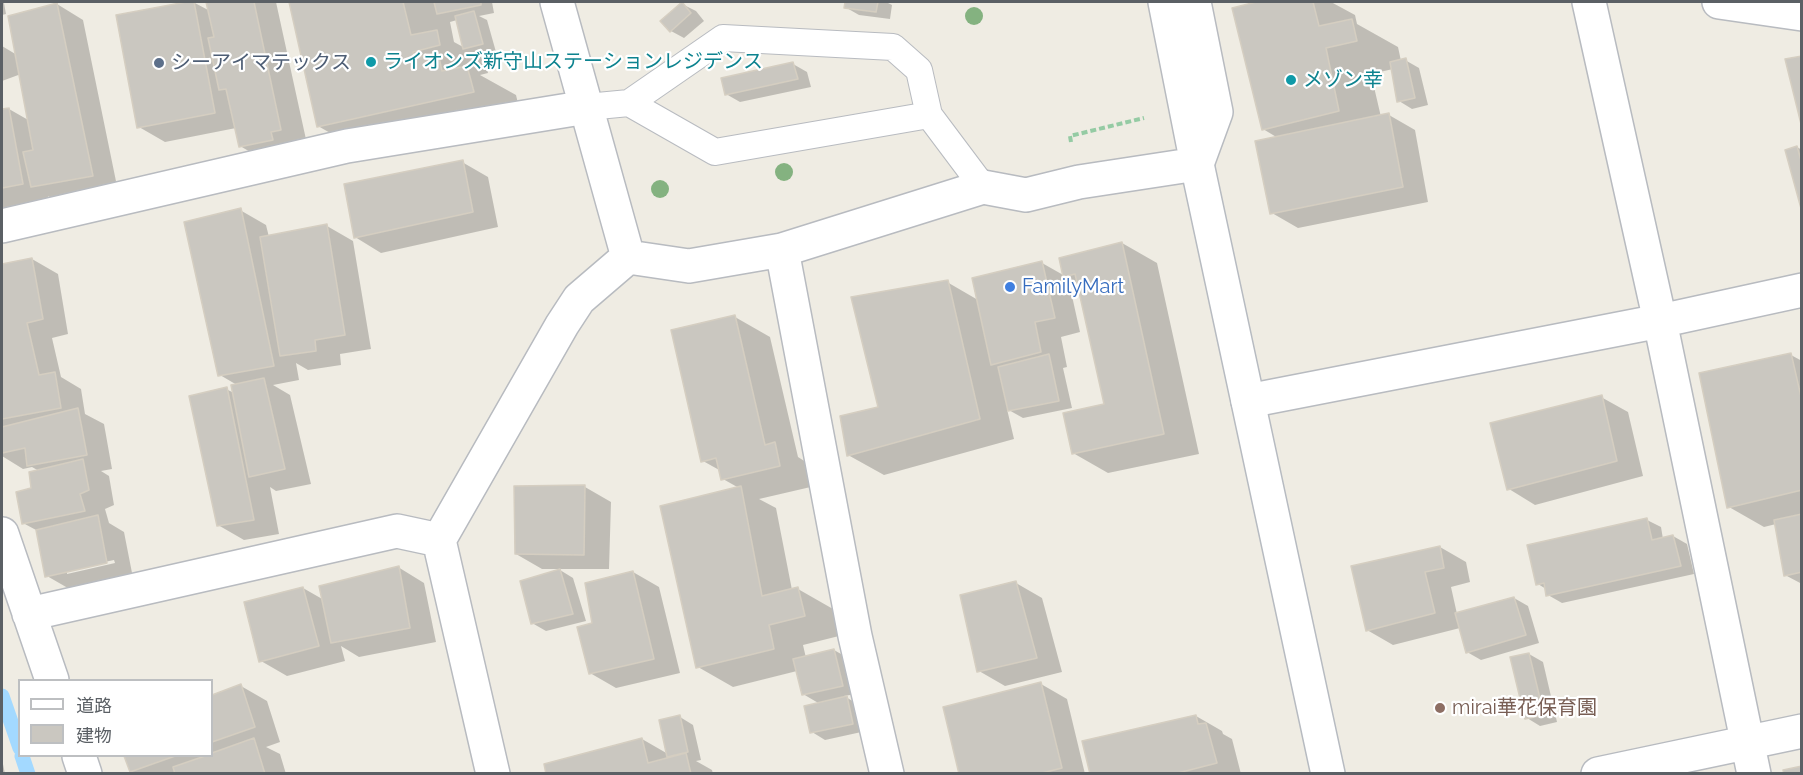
<!DOCTYPE html>
<html>
<head>
<meta charset="utf-8">
<style>
	body { margin:0 }
	#map { position:relative; width:1803px; height:775px; overflow:hidden; background:#efece3; font-family:Raleway,"Noto Sans JP",sans-serif }
	canvas { display:block }
	.frame { position:absolute; inset:0; border:3px solid #5b6065; pointer-events:none }
	.legend { position:absolute; left:18px; top:679px; width:195px; height:78px; box-sizing:border-box; background:#fff; border:2px solid #bdbfc1; margin:0; padding:8px 10px; list-style:none; font-size:18px; color:#5b6065 }
	.legend li { display:flex; align-items:center; gap:12px; height:30px }
	.legend b { width:30px; border:2px solid #bdbfc1 }
</style>
</head>
<body>
<div id="map">
<canvas width="1803" height="775"></canvas>
<div class="frame"></div>
<ul class="legend">
<li><b style="height:8px;background:#fff"></b>道路</li>
<li><b style="height:16px;background:#cac7c0"></b>建物</li>
</ul>
</div>
<script>
const c = document.querySelector('canvas').getContext('2d');
c.lineJoin = 'round';
function paint(path, color) { c.fillStyle = color; c.fill(path, 'evenodd'); }
const toPath = rows => new Path2D(rows.map(r => 'M' + r).join(''));
function strokePath(path, color, width, dash) { c.strokeStyle = color; c.lineWidth = width; c.lineCap = dash ? 'butt' : 'round'; c.setLineDash(dash || []); c.stroke(path); }
function drawText(font, color, halo, rows, align = 'center') {
  c.font = font + ' Raleway,"Noto Sans JP",sans-serif'; c.lineWidth = 4.5; c.setLineDash([]); c.textBaseline = 'middle'; c.strokeStyle = halo; c.fillStyle = color; for (const [text, x, y, turn = 0] of rows) {
    c.save(); c.translate(x, y); c.rotate((+turn || 0) * Math.PI / 180); c.textAlign = isNaN(turn) ? turn : align; if (halo) c.strokeText(text, 0, 0); c.fillText(text, 0, 0); c.restore();
  }
}
paint(toPath([
	[2,2,4,3,6,14,2,15],
	[193,2,210,11,208,2,276,2,307,144,266,161,240,146,236,128,165,142,139,127,118,16],
	[290,2,492,2,494,13,479,16,487,20,496,52,479,56,485,60,488,73,480,75,516,95,522,120,367,154,318,126],
	[457,20,465,48,454,42,450,22],
	[846,2,886,2,892,5,890,19,859,15,845,7],
	[1261,2,1331,2,1355,15,1357,24,1398,47,1401,61,1405,60,1419,68,1428,105,1412,109,1399,101,1393,69,1371,74,1381,117,1389,115,1415,130,1428,202,1298,228,1272,213,1278,138,1263,129,1234,9],
	[57,4,83,20,118,191,58,202,48,196,49,198,2,208,2,111,9,109,30,121,21,74,2,81,2,46,17,55],
	[682,4,696,11,704,21,684,38,671,31],
	[793,64,807,72,811,87,740,102,726,94],
	[1797,147,1802,150,1802,207],
	[462,162,488,177,498,227,381,253,355,237],
	[240,210,266,225,269,237,327,226,353,241,371,349,340,354,341,365,308,370,296,363,299,380,273,385,290,395,311,484,276,491,270,487,279,534,244,540,218,525,226,389,234,393,237,385,220,375],
	[1122,243,1157,263,1199,454,1108,473,1073,453,1106,405,1079,284,1068,278,1080,332,1061,337,1067,367,1063,368,1072,408,1023,418,1007,409,1014,439,884,475,848,455,880,408,947,282,978,300,1042,263,1065,276],
	[32,259,58,274,68,334,52,338,61,377,81,389,85,414,104,424,112,469,101,471,109,476,114,505,105,509,109,523,124,532,133,578,73,591,47,576,36,530,23,523,39,471,32,467,23,469,2,456,2,265],
	[114,560,115,563,67,574,67,570],
	[735,317,770,337,798,457,809,464,815,486,759,499,776,508,792,590,798,589,833,609,839,636,803,645,806,658,834,650,848,658,856,694,844,696,861,706,866,731,825,740,812,732,820,704,803,694,797,671,733,687,698,667,739,488,723,479,721,471,703,461],
	[1791,355,1802,361,1802,584,1785,575,1776,524,1764,527,1729,507],
	[1601,397,1628,412,1643,476,1535,505,1509,489],
	[585,487,611,502,609,569,542,569,516,554],
	[1647,520,1661,527,1663,539,1673,536,1687,544,1694,574,1562,603,1548,595,1546,589,1538,584],
	[1440,547,1466,562,1470,582,1451,587,1457,614,1514,598,1528,606,1539,643,1481,660,1467,652,1460,628,1393,645,1367,630],
	[398,567,424,583,436,642,359,657,341,646,345,661,287,676,261,661,303,588,324,600],
	[560,570,573,578,586,621,546,631,532,623],
	[633,572,659,587,680,673,616,688,590,673,594,624],
	[1016,583,1042,598,1062,672,1005,686,979,671],
	[1529,654,1543,662,1557,722,1540,726,1527,718],
	[1041,684,1067,699,1085,774,960,774],
	[241,686,267,701,280,742,266,747,280,754,286,774,136,774,131,771,125,756,212,756,212,696],
	[1196,716,1222,731,1223,734,1232,739,1241,774,1092,774],
	[680,717,693,725,701,760,696,761,712,770,713,774,548,774,642,739,668,754],
	[2,759,5,774,2,774]
]), '#0003');
strokePath(toPath([
	[2,696,20,748],
	[22,756,28,774]
]), '#a3d9ff', 15);
const building = toPath([
	[186,2,194,2,215,113,137,128,116,15,186,2],
	[206,2,254,2,281,130,271,132,273,140,239,147,226,89,219,90,208,38,214,37,206,2],
	[289,2,403,2,411,35,437,30,440,45,413,52,414,58,438,53,442,71,467,66,474,92,317,127,289,2],
	[434,2,481,2,481,5,437,14,434,2],
	[682,2,691,13,670,32,660,21,682,2],
	[845,2,878,2,876,12,844,8,845,2],
	[1256,2,1313,2,1319,26,1352,19,1357,41,1326,48,1339,111,1262,130,1232,8,1256,2],
	[57,3,93,176,31,187,23,152,33,150,8,16,57,3],
	[474,11,483,44,463,49,455,16,474,11],
	[1802,56,1802,128,1785,59,1802,56],
	[1406,58,1415,98,1397,102,1390,62,1406,58],
	[793,62,798,79,725,95,721,78,793,62],
	[9,108,23,184,2,188,2,109,9,108],
	[1389,113,1403,187,1270,214,1255,141,1389,113],
	[1797,146,1802,164,1802,212,1785,150,1797,146],
	[463,160,473,212,354,238,344,184,463,160],
	[241,208,274,366,218,376,184,222,241,208],
	[327,224,345,335,315,340,316,351,280,356,260,237,327,224],
	[1122,242,1164,434,1072,454,1063,413,1104,404,1075,274,1063,277,1059,258,1122,242],
	[32,258,43,319,27,323,39,375,55,372,61,408,2,419,2,264,32,258],
	[1042,261,1055,318,1035,322,1041,352,991,365,972,278,1042,261],
	[948,280,980,419,847,456,840,416,878,407,851,297,948,280],
	[735,315,765,445,775,442,780,466,721,480,716,458,701,462,671,330,735,315],
	[1791,353,1802,401,1802,490,1727,508,1699,373,1791,353],
	[1049,354,1059,401,1008,411,998,367,1049,354],
	[264,378,285,469,249,477,231,385,264,378],
	[227,387,254,520,217,526,189,396,227,387],
	[1602,395,1617,461,1507,490,1490,423,1602,395],
	[78,408,87,455,27,466,25,448,2,453,2,427,78,408],
	[83,459,89,490,80,494,85,511,22,524,16,492,31,488,29,472,83,459],
	[585,485,584,555,515,554,514,486,585,485],
	[741,486,762,596,798,587,805,616,769,625,774,649,696,668,660,506,741,486],
	[1802,514,1802,572,1784,576,1774,520,1802,514],
	[98,515,107,563,45,577,36,530,98,515],
	[1647,518,1652,540,1673,535,1681,566,1546,596,1544,583,1536,585,1527,545,1647,518],
	[1440,546,1444,568,1425,572,1435,613,1366,631,1351,566,1440,546],
	[399,566,410,628,331,643,319,586,399,566],
	[560,569,573,614,531,624,520,581,560,569],
	[633,571,654,659,589,674,577,627,592,623,585,583,633,571],
	[1016,581,1037,658,977,672,960,595,1016,581],
	[303,587,319,646,259,662,244,602,303,587],
	[1514,597,1526,635,1466,653,1455,613,1514,597],
	[834,649,843,686,802,695,793,659,834,649],
	[1529,653,1544,715,1525,719,1510,657,1529,653],
	[1041,682,1062,768,1038,774,959,774,943,707,1041,682],
	[241,684,255,727,212,742,212,695,241,684],
	[847,696,853,724,810,733,804,706,847,696],
	[680,715,688,752,667,757,659,720,680,715],
	[1196,715,1198,724,1206,723,1217,763,1174,774,1090,774,1082,741,1196,715],
	[254,738,265,774,175,774,173,767,205,756,212,756,212,753,254,738],
	[642,738,648,763,686,753,691,774,546,774,544,764,642,738],
	[124,756,175,756,130,772,124,756],
	[1802,766,1802,774,1784,774,1783,770,1802,766]
]);
paint(building, '#cac7c0');
strokePath(building, '#d5cec1', 1.5);
const lane = toPath([
	[629,103,715,152,929,115],
	[587,107,629,103,723,38,893,47,919,70,929,115,983,187]
]);
const street = toPath([
	[557,2,628,257],
	[1165,2,1197,164],
	[1194,2,1216,112,1197,164],
	[1589,2,1660,321,1754,774],
	[1719,2,1802,14],
	[2,226,347,146,587,107],
	[782,250,855,636,887,774],
	[1248,401,1660,321,1802,290],
	[2,534,52,680],
	[29,614,397,531,439,540],
	[79,756,85,774],
	[493,774,439,540,562,325,579,299,628,257,689,266,782,250,983,187,1026,195,1079,182,1197,164],
	[1598,774,1802,731]
]);
const secondary = toPath([
	[1197,164,1328,774]
]);
strokePath(lane, '#b8bbc0', 28);
strokePath(street, '#b8bbc0', 36);
strokePath(secondary, '#b7bbc1', 36);
strokePath(toPath([
	[1071,142,1070,136,1144,118]
]), '#95cba4', 4, [6, 3]);
strokePath(lane, '#fff', 26);
strokePath(street, '#fff', 33);
strokePath(secondary, '#fff', 33);
c.fillStyle = '#84b280';
for (const [x, y] of [
	[974,16],
	[784,172],
	[660,189]
]) { c.beginPath(); c.arc(x, y, 9, 0, 2 * Math.PI); c.fill(); }
for (const [x, y, r, color] of [
	[371,62,6,"#0f9aa8"],
	[159,63,6,"#5c6f8a"],
	[1291,80,6,"#0f9aa8"],
	[1010,287,6,"#3f7fe0"],
	[1440,708,6,"#8d6e63"]
]) { const dot = new Path2D(); dot.arc(x, y, r, 0, 2 * Math.PI); c.fillStyle = color; c.fill(dot); strokePath(dot, '#fff', 2); }
drawText('20px', '#0d838f', '#fff', [
	["ライオンズ新守山ステーションレジデンス",383,62],
	["メゾン幸",1303,80]
], 'left');
drawText('20px', '#4e5e75', '#fff', [
	["シーアイマテックス",171,63]
], 'left');
drawText('20px', '#366cbe', '#fff', [
	["FamilyMart",1022,287]
], 'left');
drawText('20px', '#785e54', '#fff', [
	["mirai華花保育園",1452,708]
], 'left');
</script>
</body>
</html>
